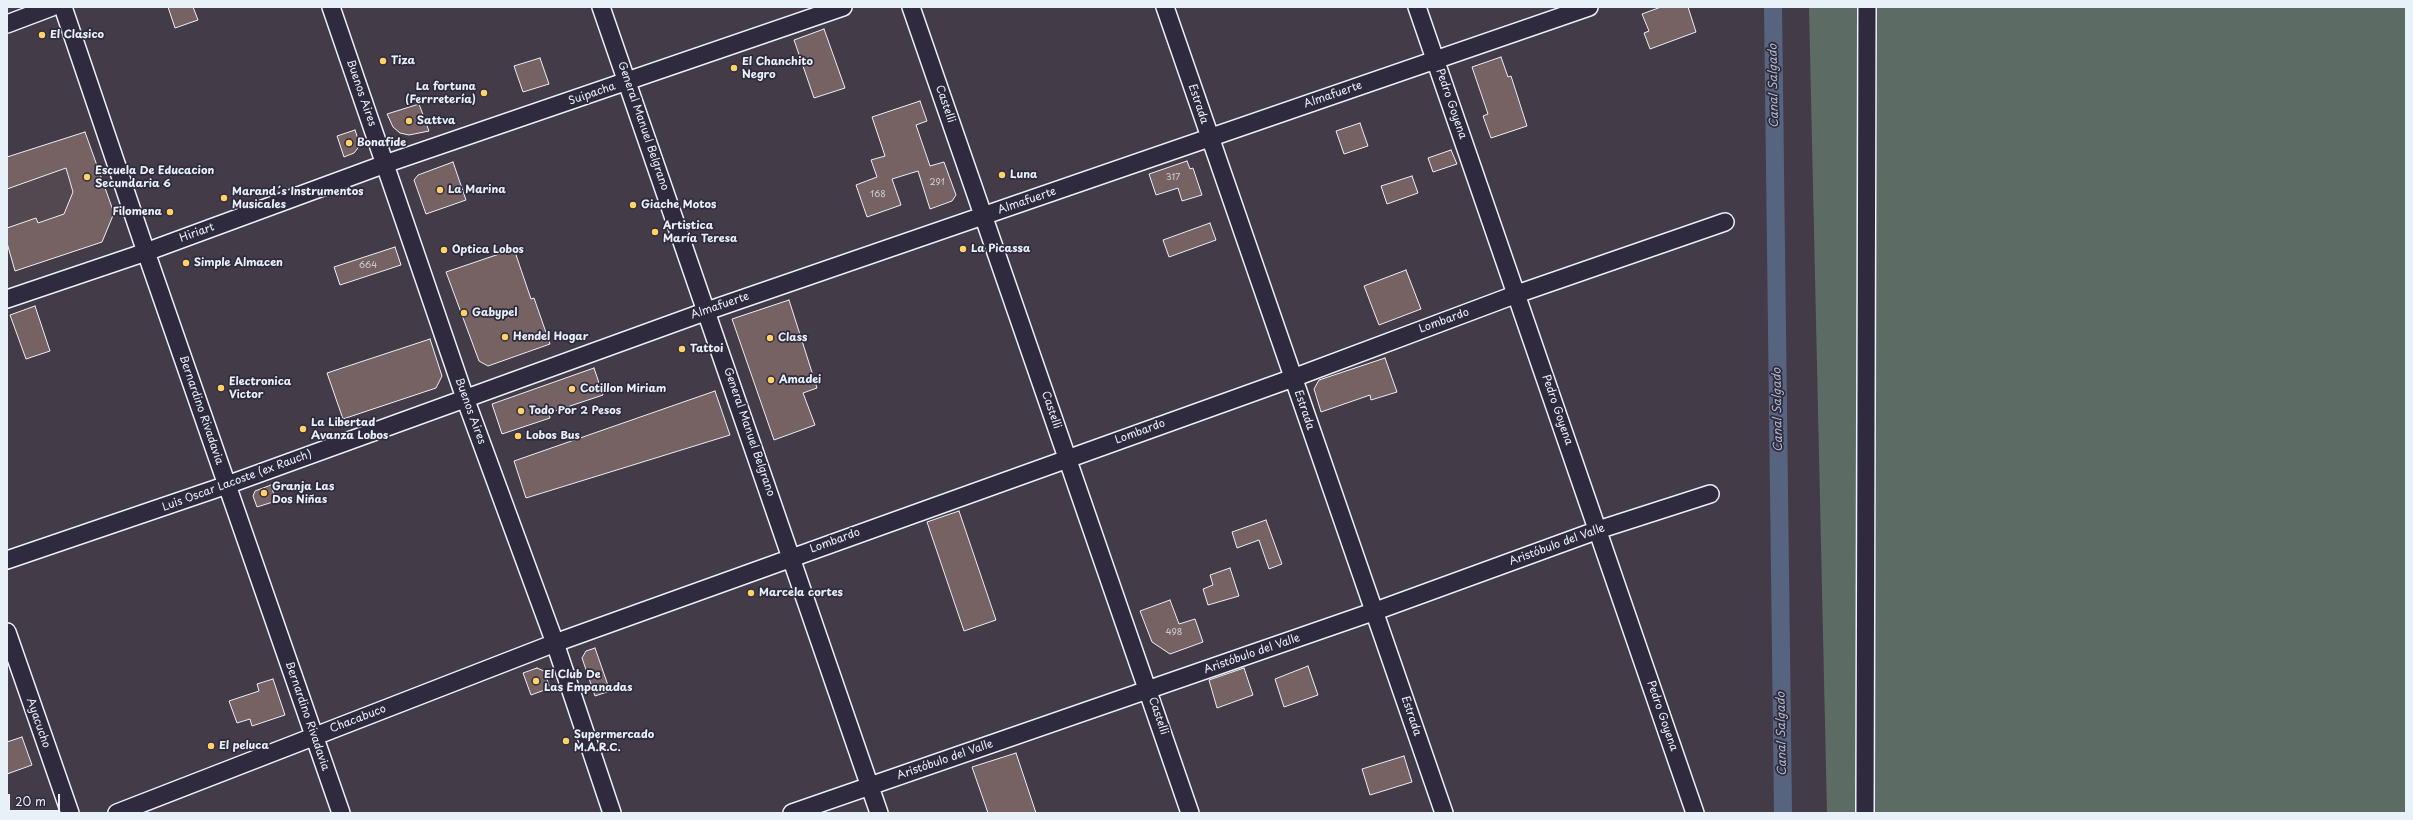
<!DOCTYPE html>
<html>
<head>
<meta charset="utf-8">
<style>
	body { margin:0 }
	#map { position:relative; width:2413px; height:820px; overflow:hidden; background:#443b48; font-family:"Playpen Sans",sans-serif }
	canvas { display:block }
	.frame { position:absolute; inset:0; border:8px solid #e8f1f8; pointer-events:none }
	.scale { position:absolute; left:8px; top:794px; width:52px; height:18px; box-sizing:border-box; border:2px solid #e8f1f8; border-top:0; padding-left:5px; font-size:12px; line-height:14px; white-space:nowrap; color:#e8f1f8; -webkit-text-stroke:3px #2f2a3d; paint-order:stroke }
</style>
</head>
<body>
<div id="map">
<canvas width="2413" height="820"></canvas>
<div class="frame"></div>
<div class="scale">20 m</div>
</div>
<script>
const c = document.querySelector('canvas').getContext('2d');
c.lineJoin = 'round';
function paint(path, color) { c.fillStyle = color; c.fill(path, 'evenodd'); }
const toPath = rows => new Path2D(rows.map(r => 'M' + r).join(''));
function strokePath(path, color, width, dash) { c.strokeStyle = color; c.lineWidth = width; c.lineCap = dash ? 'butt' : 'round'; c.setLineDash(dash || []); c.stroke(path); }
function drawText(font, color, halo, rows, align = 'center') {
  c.font = font + ' "Playpen Sans",sans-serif'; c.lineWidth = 3.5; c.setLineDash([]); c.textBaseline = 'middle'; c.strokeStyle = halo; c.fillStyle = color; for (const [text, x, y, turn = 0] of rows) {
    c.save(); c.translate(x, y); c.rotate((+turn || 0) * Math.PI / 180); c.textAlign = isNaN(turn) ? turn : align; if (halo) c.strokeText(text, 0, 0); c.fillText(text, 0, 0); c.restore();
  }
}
paint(toPath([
	[85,132,114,213,102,242,15,271,7,243,7,157]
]), '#534750');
paint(toPath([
	[1809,7,2406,7,2406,813,1827,813]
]), '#5c6c64');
strokePath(toPath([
	[1773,7,1783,813]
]), '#576480', 18);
const building = toPath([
	[168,7,193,7,198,20,175,28,168,7],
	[1661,7,1688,7,1696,32,1650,49,1644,33,1649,31,1642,14,1661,7],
	[824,29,845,88,814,98,794,40,824,29],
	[1501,57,1508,77,1511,76,1527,126,1491,138,1483,116,1488,114,1472,67,1501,57],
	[540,58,549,84,523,92,514,66,540,58],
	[920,101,927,121,916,125,930,166,944,162,956,195,952,201,930,209,918,171,892,179,901,205,867,217,856,185,877,177,871,160,885,156,872,117,920,101],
	[419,104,429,131,409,135,400,133,393,127,387,114,419,104],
	[1360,123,1368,146,1344,154,1336,131,1360,123],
	[355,130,359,142,358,148,354,153,344,157,337,136,355,130],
	[85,132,114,213,102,242,15,271,7,243,7,228,36,218,38,223,64,214,73,192,66,168,7,189,7,157,85,132],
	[1451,150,1457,164,1433,172,1428,158,1451,150],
	[1187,161,1190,169,1193,168,1202,195,1182,201,1178,188,1156,195,1149,174,1187,161],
	[453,162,466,200,426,214,414,180,418,175,453,162],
	[1412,176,1418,193,1387,204,1381,186,1412,176],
	[1210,223,1216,240,1169,257,1163,240,1210,223],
	[395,247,401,265,340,285,334,267,395,247],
	[514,249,531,299,534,298,550,344,488,366,479,361,446,272,514,249],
	[1406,270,1421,309,1379,325,1364,286,1406,270],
	[789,300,817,388,803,393,815,425,774,440,732,319,789,300],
	[35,306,50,351,26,359,10,315,35,306],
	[430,339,442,376,436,388,343,419,327,373,430,339],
	[1385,358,1397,392,1371,400,1370,395,1321,412,1314,389,1319,380,1385,358],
	[594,368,603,395,549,413,550,418,502,434,492,404,594,368],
	[715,391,730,435,526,498,514,461,715,391],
	[271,485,276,501,257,507,253,496,255,491,271,485],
	[959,511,996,620,964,631,927,522,959,511],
	[1266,520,1282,564,1269,569,1259,540,1237,548,1232,532,1266,520],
	[1230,568,1239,596,1208,605,1203,589,1213,585,1210,575,1230,568],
	[1170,600,1179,624,1195,619,1203,642,1170,654,1152,642,1140,611,1170,600],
	[595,648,610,691,595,696,582,658,586,651,595,648],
	[1308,666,1318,695,1284,707,1275,679,1308,666],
	[537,668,544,671,550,688,531,695,523,673,537,668],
	[1244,668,1253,695,1217,708,1209,680,1244,668],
	[273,679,285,715,252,726,250,719,237,723,229,701,259,691,257,684,273,679],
	[22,737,32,765,7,774,7,742,22,737],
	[1016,753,1036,813,988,813,972,767,1016,753],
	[1404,756,1412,782,1370,795,1362,769,1404,756]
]);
paint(building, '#766263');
strokePath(building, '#e8f1f8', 1);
const minor = toPath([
	[63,7,146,252,341,813],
	[331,7,465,398,555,643,612,813],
	[601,7,879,813],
	[911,7,1190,813],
	[1165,7,1444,813],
	[1417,7,1695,813],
	[7,24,52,7],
	[7,299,146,252,385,164,843,7],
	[7,560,227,485,707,311,1589,7],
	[7,632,70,813],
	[117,813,555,643,1293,378,1517,294,1725,222],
	[792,813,1384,608,1598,530,1710,494],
	[1865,813,1867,7]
]);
strokePath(minor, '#e8f1f8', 20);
strokePath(minor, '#2f2a3d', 17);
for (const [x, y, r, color] of [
	[42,35,4,"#ffd166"],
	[383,61,4,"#ffd166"],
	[734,68,4,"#ffd166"],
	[484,93,4,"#ffd166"],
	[409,121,4,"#ffd166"],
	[349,143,4,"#ffd166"],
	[1002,175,4,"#ffd166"],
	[87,177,4,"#ffd166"],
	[440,190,4,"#ffd166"],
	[224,198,4,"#ffd166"],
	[633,205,4,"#ffd166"],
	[170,212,4,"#ffd166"],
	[655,232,4,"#ffd166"],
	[963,249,4,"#ffd166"],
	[444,250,4,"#ffd166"],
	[186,263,4,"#ffd166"],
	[464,313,4,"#ffd166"],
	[505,337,4,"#ffd166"],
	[770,338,4,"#ffd166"],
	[682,349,4,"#ffd166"],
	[771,380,4,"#ffd166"],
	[221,388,4,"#ffd166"],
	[572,389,4,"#ffd166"],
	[521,411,4,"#ffd166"],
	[303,429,4,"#ffd166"],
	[518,436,4,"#ffd166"],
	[264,493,4,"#ffd166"],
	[751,593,4,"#ffd166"],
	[536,681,4,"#ffd166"],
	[566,741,4,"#ffd166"],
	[211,746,4,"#ffd166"]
]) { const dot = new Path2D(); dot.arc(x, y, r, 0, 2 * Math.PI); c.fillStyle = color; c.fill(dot); strokePath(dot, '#2f2a3d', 1.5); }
drawText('9px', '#cccdd3', null, [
	["317",1173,178],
	["291",937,183],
	["168",878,195],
	["664",368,266],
	["498",1174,633]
]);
drawText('bold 11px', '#e8f1f8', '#2f2a3d', [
	["El Clasico",50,35],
	["Tiza",391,61],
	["El Chanchito",742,62],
	["Negro",742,75],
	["La fortuna",476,87,"right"],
	["(Ferrretería)",476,100,"right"],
	["Sattva",417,121],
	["Bonafide",357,143],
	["Escuela De Educacion",95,171],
	["Secundaria 6",95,184],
	["Luna",1010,175],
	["La Marina",448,190],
	["Marand´s Instrumentos",232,192],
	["Musicales",232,205],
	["Giache Motos",641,205],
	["Filomena",162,212,"right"],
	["Artistica",663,226],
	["María Teresa",663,239],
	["La Picassa",971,249],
	["Optica Lobos",452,250],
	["Simple Almacen",194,263],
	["Gabypel",472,313],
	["Hendel Hogar",513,337],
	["Class",778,338],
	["Tattoi",690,349],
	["Amadei",779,380],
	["Electronica",229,382],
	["Victor",229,395],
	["Cotillon Miriam",580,389],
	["Todo Por 2 Pesos",529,411],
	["La Libertad",311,423],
	["Avanza Lobos",311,436],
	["Lobos Bus",526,436],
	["Granja Las",272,487],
	["Dos Niñas",272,500],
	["Marcela cortes",759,593],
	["El Club De",544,675],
	["Las Empanadas",544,688],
	["Supermercado",574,735],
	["M.A.R.C.",574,748],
	["El peluca",219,746]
], 'left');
drawText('11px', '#e8f1f8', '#2f2a3d', [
	["Buenos Aires",361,93,71],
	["Suipacha",592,94,-19],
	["Almafuerte",1333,95,-19],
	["Castelli",945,104,71],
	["Estrada",1198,104,71],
	["Pedro Goyena",1451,104,71],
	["General Manuel Belgrano",643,126,71],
	["Almafuerte",1027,201,-19],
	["Hiriart",197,233,-20],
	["Almafuerte",720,306,-19],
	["Lombardo",1444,321,-20],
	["Bernardino Rivadavia",201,410,71],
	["Castelli",1051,410,71],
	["Estrada",1304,410,71],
	["Pedro Goyena",1557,410,71],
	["Buenos Aires",470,411,70],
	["General Manuel Belgrano",749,432,71],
	["Lombardo",1140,432,-20],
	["Luis Oscar Lacoste (ex Rauch)",237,481,-20],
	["Lombardo",835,541,-20],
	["Aristóbulo del Valle",1557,545,-20],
	["Aristóbulo del Valle",1252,654,-19],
	["Bernardino Rivadavia",307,716,71],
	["Castelli",1158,716,71],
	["Estrada",1411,716,71],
	["Pedro Goyena",1662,716,71],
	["Chacabuco",358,719,-21],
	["Ayacucho",38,723,71],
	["Aristóbulo del Valle",945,760,-19]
]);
drawText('italic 12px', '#aeb9c8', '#2f2a3d', [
	["Canal Salgado",1774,86,-91],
	["Canal Salgado",1778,410,-91],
	["Canal Salgado",1782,734,-91]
]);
</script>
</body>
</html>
